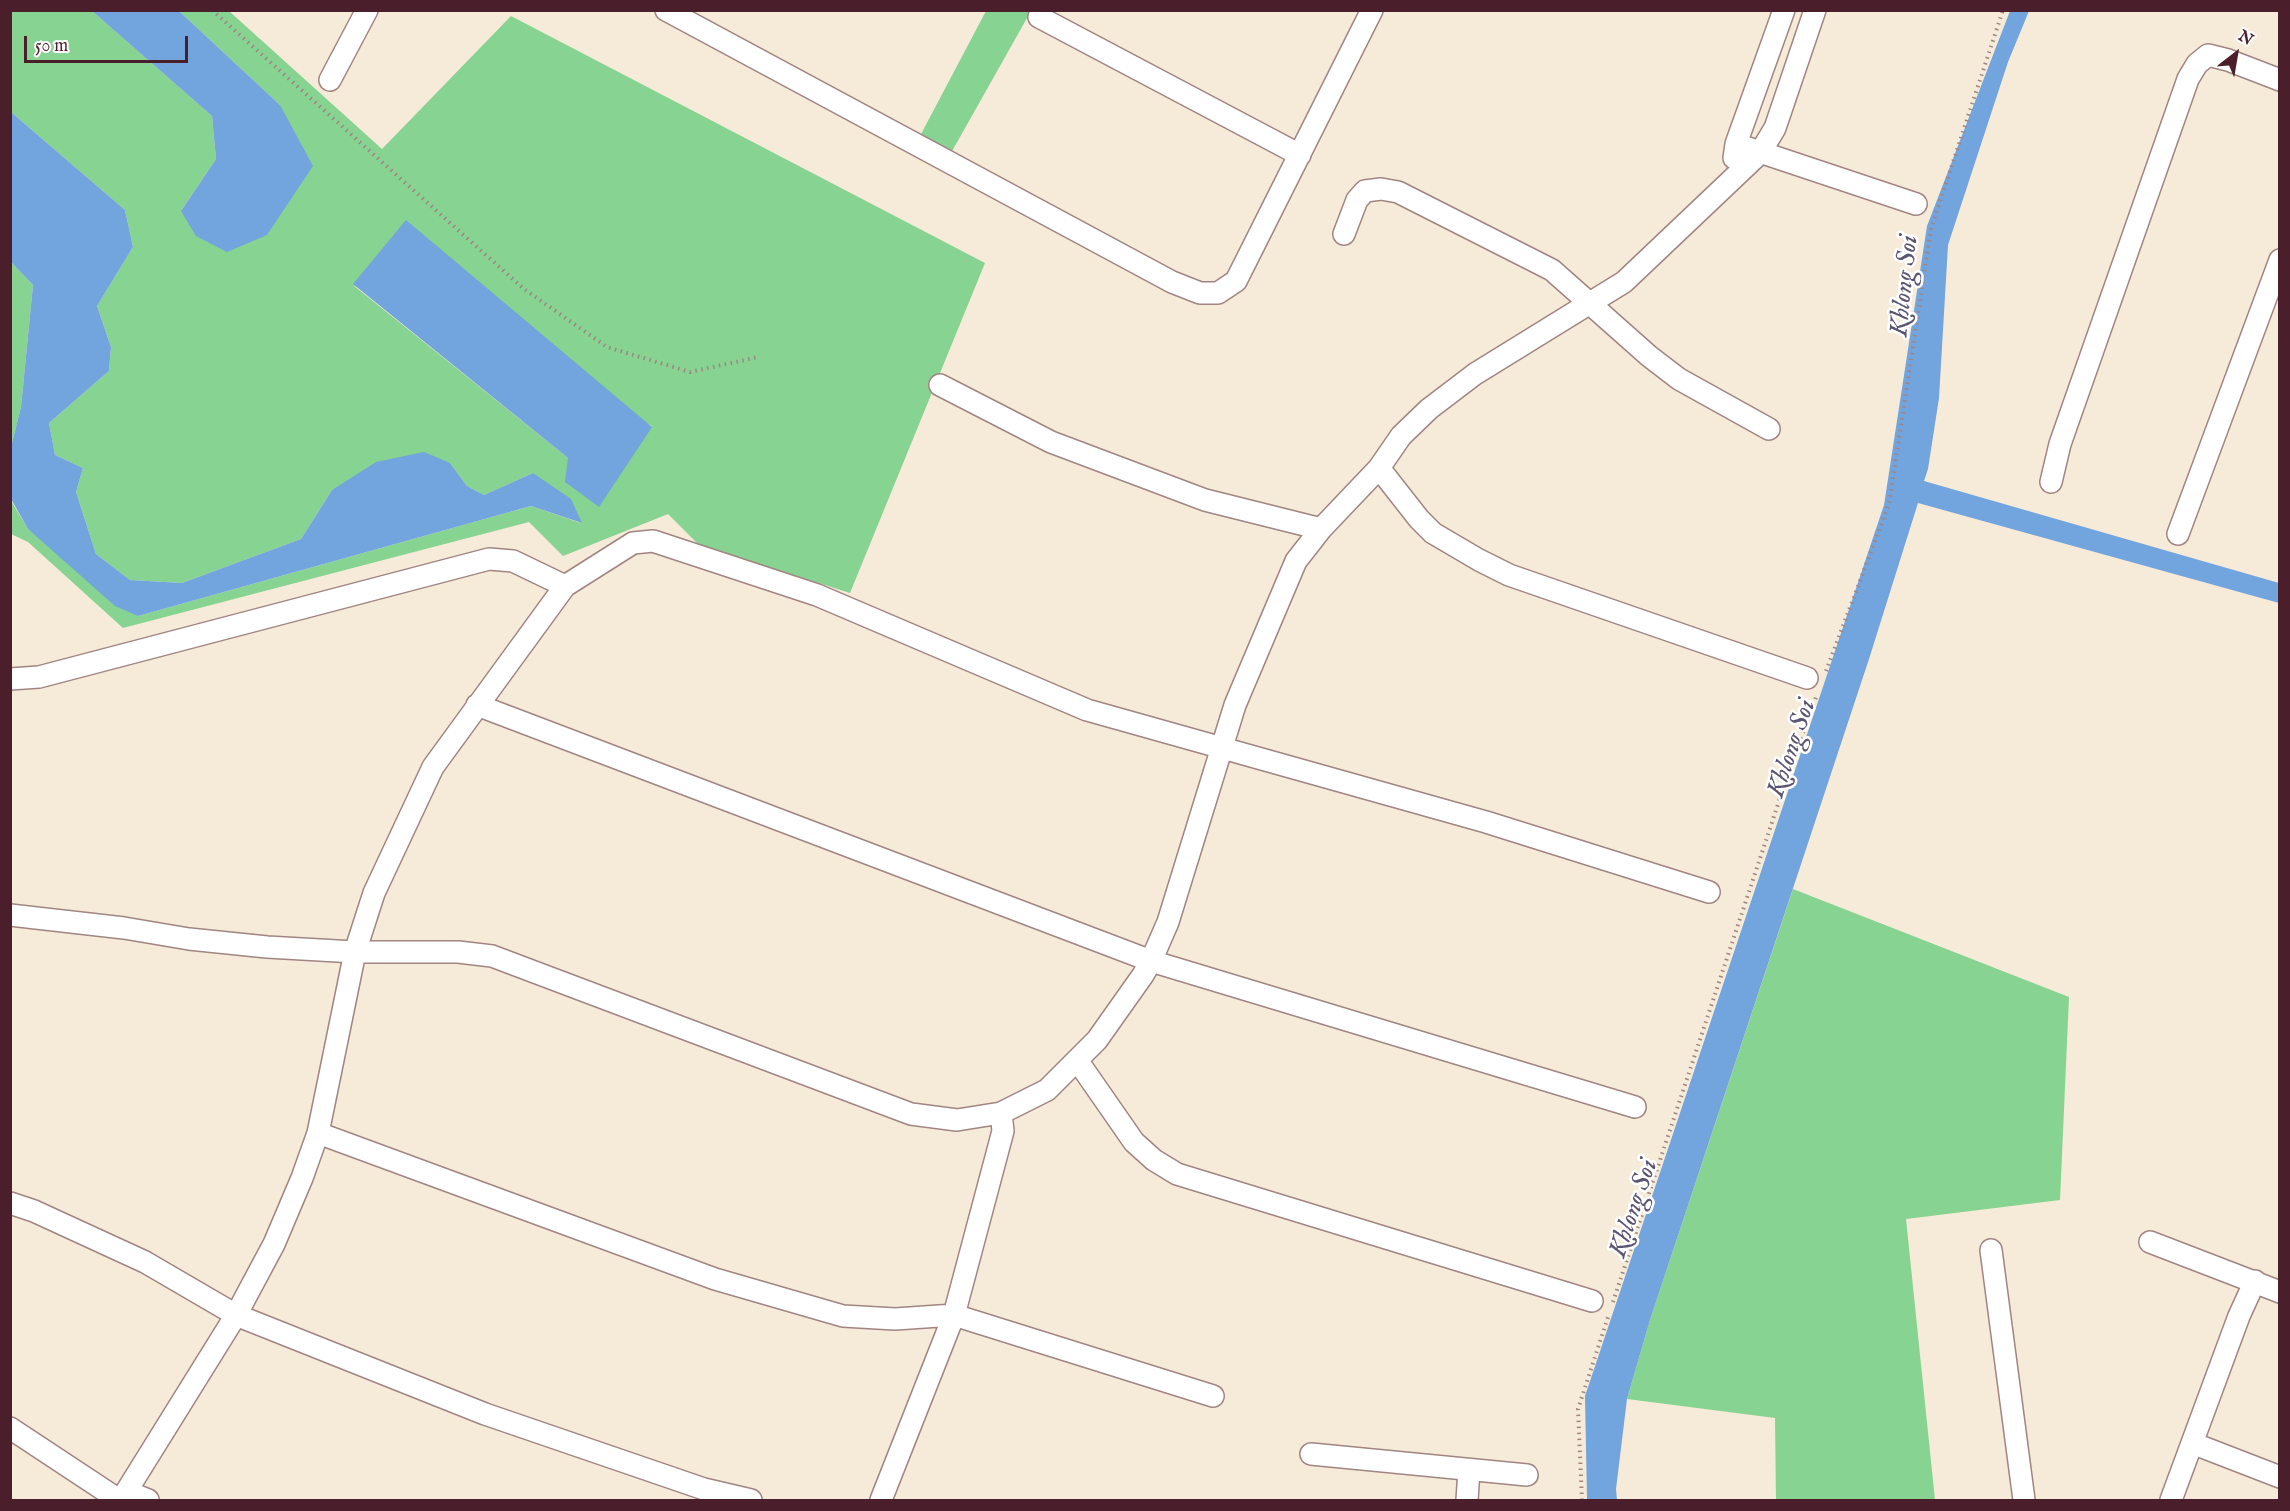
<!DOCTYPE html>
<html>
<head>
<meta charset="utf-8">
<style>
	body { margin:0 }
	#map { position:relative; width:2290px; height:1511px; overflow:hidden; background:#f6ebd8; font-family:"IM FELL English",serif }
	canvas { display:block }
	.frame { position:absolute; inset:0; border:12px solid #4a1f2b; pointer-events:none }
	.north { position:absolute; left:2206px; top:24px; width:60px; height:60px; -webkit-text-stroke:4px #fff; paint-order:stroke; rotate:31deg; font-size:16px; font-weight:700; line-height:24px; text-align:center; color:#4a1f2b }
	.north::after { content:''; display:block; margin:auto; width:21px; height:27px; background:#4a1f2b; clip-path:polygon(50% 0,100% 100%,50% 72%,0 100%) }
	.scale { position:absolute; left:24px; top:36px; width:164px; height:27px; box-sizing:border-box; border:3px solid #4a1f2b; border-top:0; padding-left:8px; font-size:18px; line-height:21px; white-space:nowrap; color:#4a1f2b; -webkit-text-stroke:4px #fff; paint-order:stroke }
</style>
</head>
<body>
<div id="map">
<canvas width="2290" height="1511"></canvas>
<div class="frame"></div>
<div class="north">N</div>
<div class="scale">50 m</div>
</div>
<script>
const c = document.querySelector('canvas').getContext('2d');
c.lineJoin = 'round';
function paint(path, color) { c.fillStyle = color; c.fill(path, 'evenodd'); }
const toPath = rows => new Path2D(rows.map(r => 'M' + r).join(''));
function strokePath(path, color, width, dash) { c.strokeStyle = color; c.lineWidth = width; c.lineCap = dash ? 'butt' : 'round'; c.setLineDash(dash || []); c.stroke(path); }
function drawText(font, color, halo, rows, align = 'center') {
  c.font = font + ' "IM FELL English",serif'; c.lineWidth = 5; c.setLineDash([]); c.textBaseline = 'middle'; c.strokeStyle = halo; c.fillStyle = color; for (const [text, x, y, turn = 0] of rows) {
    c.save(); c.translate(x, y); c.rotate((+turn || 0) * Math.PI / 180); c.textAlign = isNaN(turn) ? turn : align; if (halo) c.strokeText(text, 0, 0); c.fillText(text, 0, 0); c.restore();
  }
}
paint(toPath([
	[11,11,92,11,212,116,216,159,181,211,280,105,179,11,229,11,382,149,511,16,985,263,850,593,699,545,668,514,563,556,529,522,123,628,28,542,11,534,10,499,28,529,138,616,531,506,581,523,533,473,484,495,467,486,450,463,332,490,301,539,182,583,130,580,96,554,76,492,83,468,55,455,49,423,109,371,111,347,97,306,133,247,125,210,11,112],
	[353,285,652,426,568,458],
	[986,11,1031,11,951,153,920,136],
	[11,262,33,285,21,407,11,447],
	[1793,889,2069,997,2060,1200,1906,1219,1935,1500,1776,1500,1775,1418,1627,1399,1650,1320]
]), '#87d391');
paint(toPath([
	[92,11,179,11,280,105,313,166,267,235,227,252,196,236,181,211,216,159,212,116],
	[2010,11,2029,11,2008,62,1948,245,1939,398,1928,469,1924,481,2279,583,2279,603,1918,503,1869,659,1650,1320,1627,1399,1616,1489,1617,1500,1587,1500,1585,1396,1884,505,1927,226],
	[11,112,125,210,133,247,97,306,111,347,109,371,49,423,55,455,83,468,76,492,96,554,130,580,182,583,301,539,332,490,376,462,424,452,450,463,467,486,484,495,533,473,571,499,582,523,531,506,138,616,115,606,28,529,11,499,11,447,21,407,33,285,11,262],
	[406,220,652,427,599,507,565,482,568,458,353,284]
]), '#72a4dd');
const minor = toPath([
	[666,10,1172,282,1200,293,1218,293,1236,281,1372,10],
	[1039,17,1300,155],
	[330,80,367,10],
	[1736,144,1916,204],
	[1734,158,1736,144,1784,10],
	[1344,234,1357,200,1365,191,1381,189,1398,192,1552,270,1649,356,1679,379,1769,429],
	[940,385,1051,442,1205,500,1321,529],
	[1379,468,1419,519,1433,533,1479,560,1509,575,1807,678],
	[2051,482,2060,444,2188,79,2197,64,2208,55,2228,60,2280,80],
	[2178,534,2280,260],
	[10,679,39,677,489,559,513,561,565,586],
	[477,705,1151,961,1635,1107],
	[10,915,124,928,189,939,267,947,355,952,458,952,492,956,911,1114,957,1120,1001,1113,1047,1090,1097,1040,1143,975,1151,961,1168,922,1235,705,1296,561,1321,529,1379,468,1401,436,1429,409,1475,374,1624,282,1760,153,1775,128,1815,10],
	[1077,1060,1134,1142,1154,1160,1177,1174,1592,1301],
	[318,1133,715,1279,843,1316,895,1319,954,1315,1213,1396],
	[10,1203,34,1211,145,1262,236,1315,485,1414,704,1489,751,1500],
	[2150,1242,2280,1292],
	[1991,1250,2024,1500],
	[10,1428,119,1500],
	[2192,1443,2280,1477],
	[1311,1454,1527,1475],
	[128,1492,148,1500],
	[121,1500,236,1315,274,1244,302,1178,318,1133,355,952,374,893,433,767,565,586,633,543,653,541,817,595,1087,710,1486,822,1709,892],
	[881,1500,954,1315,1003,1131,1001,1113],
	[1467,1500,1469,1470],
	[2171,1500,2239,1316,2255,1281]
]);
strokePath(minor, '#a08582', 24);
strokePath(toPath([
	[212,10,524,289,607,347,690,372,758,357],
	[1826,671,1889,504,1931,229,2003,10],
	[1613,1302,1790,768,1816,697],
	[1582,1500,1578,1409,1609,1314]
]), '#a08582', 4, [1.5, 4.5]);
strokePath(minor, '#fff', 21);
drawText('italic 26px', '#5a5472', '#fff', [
	["Khlong Soi",1906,286,-84],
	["Khlong Soi",1793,749,-71],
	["Khlong Soi",1635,1209,-71]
]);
</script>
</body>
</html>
